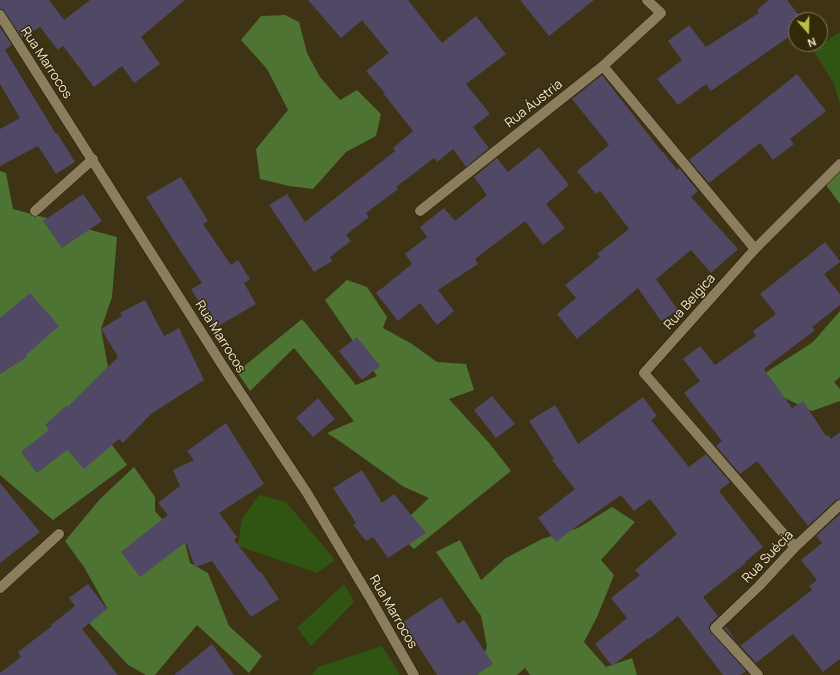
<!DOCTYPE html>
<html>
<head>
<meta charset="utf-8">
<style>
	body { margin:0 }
	#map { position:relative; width:840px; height:675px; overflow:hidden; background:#3e3315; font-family:Manrope,sans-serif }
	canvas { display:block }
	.north { position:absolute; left:788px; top:12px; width:40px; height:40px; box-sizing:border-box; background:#33290a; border:1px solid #7e765c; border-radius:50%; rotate:160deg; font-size:11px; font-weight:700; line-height:16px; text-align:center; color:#efe9d7 }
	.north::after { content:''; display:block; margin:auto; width:14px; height:18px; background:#bac045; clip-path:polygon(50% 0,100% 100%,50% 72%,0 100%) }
</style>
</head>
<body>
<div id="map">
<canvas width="840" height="675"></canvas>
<div class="north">N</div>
</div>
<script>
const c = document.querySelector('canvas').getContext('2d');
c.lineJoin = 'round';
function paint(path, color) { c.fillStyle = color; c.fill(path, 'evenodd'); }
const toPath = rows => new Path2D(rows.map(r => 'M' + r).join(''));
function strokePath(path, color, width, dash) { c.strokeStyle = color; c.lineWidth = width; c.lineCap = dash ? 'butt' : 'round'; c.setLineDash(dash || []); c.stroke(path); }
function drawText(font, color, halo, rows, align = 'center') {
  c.font = font + ' Manrope,sans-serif'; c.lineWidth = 3; c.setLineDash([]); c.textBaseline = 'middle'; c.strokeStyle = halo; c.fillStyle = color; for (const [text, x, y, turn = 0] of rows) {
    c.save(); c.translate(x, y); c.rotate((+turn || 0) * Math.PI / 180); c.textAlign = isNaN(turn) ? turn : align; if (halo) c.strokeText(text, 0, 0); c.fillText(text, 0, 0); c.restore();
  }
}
paint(toPath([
	[840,32,840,104,834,84,813,50],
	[259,495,286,502,335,560,317,573,238,546,242,519],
	[344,584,354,602,311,646,297,628],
	[382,646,400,675,312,675,318,667]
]), '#305513');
paint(toPath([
	[285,15,299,22,307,53,320,77,340,100,357,90,381,114,376,136,346,152,313,189,289,186,260,179,256,149,288,110,267,69,241,40,261,16],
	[840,167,840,204,823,181],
	[0,171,6,173,13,209,117,237,112,297,101,329,108,367,77,398,127,465,53,520,0,475],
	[347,280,367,287,387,317,383,328,412,344,437,362,466,364,474,390,449,399,490,444,511,471,414,549,395,530,429,498,404,487,341,442,327,433,354,421,294,348,250,391,237,372,302,319,356,385,377,376,325,300],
	[840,311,840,377,834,382,840,389,840,401,812,411,751,382,813,342],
	[134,467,155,497,155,511,173,532,183,534,190,563,208,573,229,626,262,656,249,673,197,625,155,675,146,675,128,665,89,623,107,608,84,567,65,541,100,499],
	[612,507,635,522,601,560,614,575,597,617,584,642,606,667,632,658,637,675,530,675,525,668,517,675,477,675,487,646,481,616,436,552,460,540,481,580,506,558,542,539,578,528]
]), '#4d7433');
paint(toPath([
	[0,0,49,0,64,20,90,0,185,0,141,37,160,64,134,83,122,66,94,87,63,46,58,50,40,27,22,38,5,12,3,9,0,9],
	[308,0,408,0,442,43,476,16,506,54,466,84,490,114,473,127,489,148,466,167,453,149,437,162,434,158,396,187,398,189,366,213,369,217,346,235,351,241,330,257,332,261,314,272,269,205,287,194,305,222,395,151,393,148,413,131,383,93,384,92,366,71,389,53,362,20,341,38],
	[520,0,594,0,549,36],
	[769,0,787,0,802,19,801,20,796,20,796,24,794,25,796,28,796,32,711,91,706,84,678,105,657,79,682,60,668,41,689,25,706,47,759,13,757,10],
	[0,27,12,45,5,50,56,134,57,133,75,162,56,174,38,146,0,166,0,129,20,118,0,84],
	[797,74,826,111,790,139,794,144,773,160,760,143,709,183,689,160],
	[602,75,662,152,663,152,677,170,679,168,698,191,691,197,738,249,711,273,691,250,656,279,678,310,661,321,638,288,577,339,557,314,576,298,565,285,600,257,597,254,629,229,600,191,596,194,577,171,609,145,572,99],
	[539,147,569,185,546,204,565,228,543,245,525,221,475,259,478,264,438,290,454,311,437,325,420,303,398,321,376,293,412,264,405,254,427,237,420,227,444,208,455,221,487,195,474,177,497,158,508,172],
	[181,177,208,221,203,224,231,265,238,260,250,279,244,283,256,304,215,328,191,289,202,283,179,249,146,197],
	[83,194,102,221,62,248,43,221],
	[825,242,840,261,840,262,824,274,840,294,840,305,812,327,815,330,764,369,792,408,803,401,826,436,828,435,831,439,840,432,840,499,836,500,808,526,757,461,740,474,716,446,722,441,684,393,700,381,683,359,700,346,715,365,756,336,753,331,776,314,760,294],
	[30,293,59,326,26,355,27,357,0,374,0,318],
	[145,300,164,336,179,328,204,380,151,414,123,443,119,439,84,469,67,450,37,473,21,452,49,430,45,425,67,405,68,407,118,357,101,329,122,316,120,313],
	[357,337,380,366,362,380,339,351],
	[492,396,515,424,496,438,474,410],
	[643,397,657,416,651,420,689,467,706,454,730,482,719,491,763,547,745,562,746,563,703,597,718,616,710,624,709,627,709,630,746,671,741,675,723,675,678,616,649,639,648,638,612,666,595,644,627,618,611,598,640,575,635,570,677,534,650,499,634,511,621,495,573,529,556,542,538,518,575,489,552,460,554,459,529,421,555,405,578,444],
	[318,398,335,419,313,437,296,418],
	[226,423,264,484,219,513,237,537,234,540,260,573,261,572,279,599,251,617,212,561,195,567,186,542,140,577,121,552,168,515,158,503,180,486,173,470,194,460,187,451],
	[362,470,382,503,394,494,426,533,388,558,373,537,366,541,353,525,356,523,333,488],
	[0,483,40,532,0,563],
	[840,514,840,659,823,672,793,634,756,663,724,628,726,627,740,646,812,590,809,586,817,580,801,560,822,543,816,536],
	[88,584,107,609,82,629,118,675,0,675,0,673,21,657,18,652,52,626,51,625,75,606,69,598],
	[441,597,458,624,464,620,493,664,476,675,437,675,403,622],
	[212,644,234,675,174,675]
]), '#514865');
const minor = toPath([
	[0,15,226,371,307,493,370,598,414,675],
	[603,66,755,249],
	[35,211,93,159],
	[420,211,603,66,661,13,647,0],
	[795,547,644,373,755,249,840,164],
	[0,588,59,534],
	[758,675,715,628,759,586,795,547,840,505]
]);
strokePath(minor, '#251a00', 11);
strokePath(minor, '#8a7e5e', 10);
drawText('13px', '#efe9d7', '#33290a', [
	["Rua Marrocos",46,63,57],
	["Rua Áustria",534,104,-38],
	["Rua Belgica",690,302,-48],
	["Rua Marrocos",220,337,58],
	["Rua Suécia",768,557,-46],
	["Rua Marrocos",393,612,60]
]);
</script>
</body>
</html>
